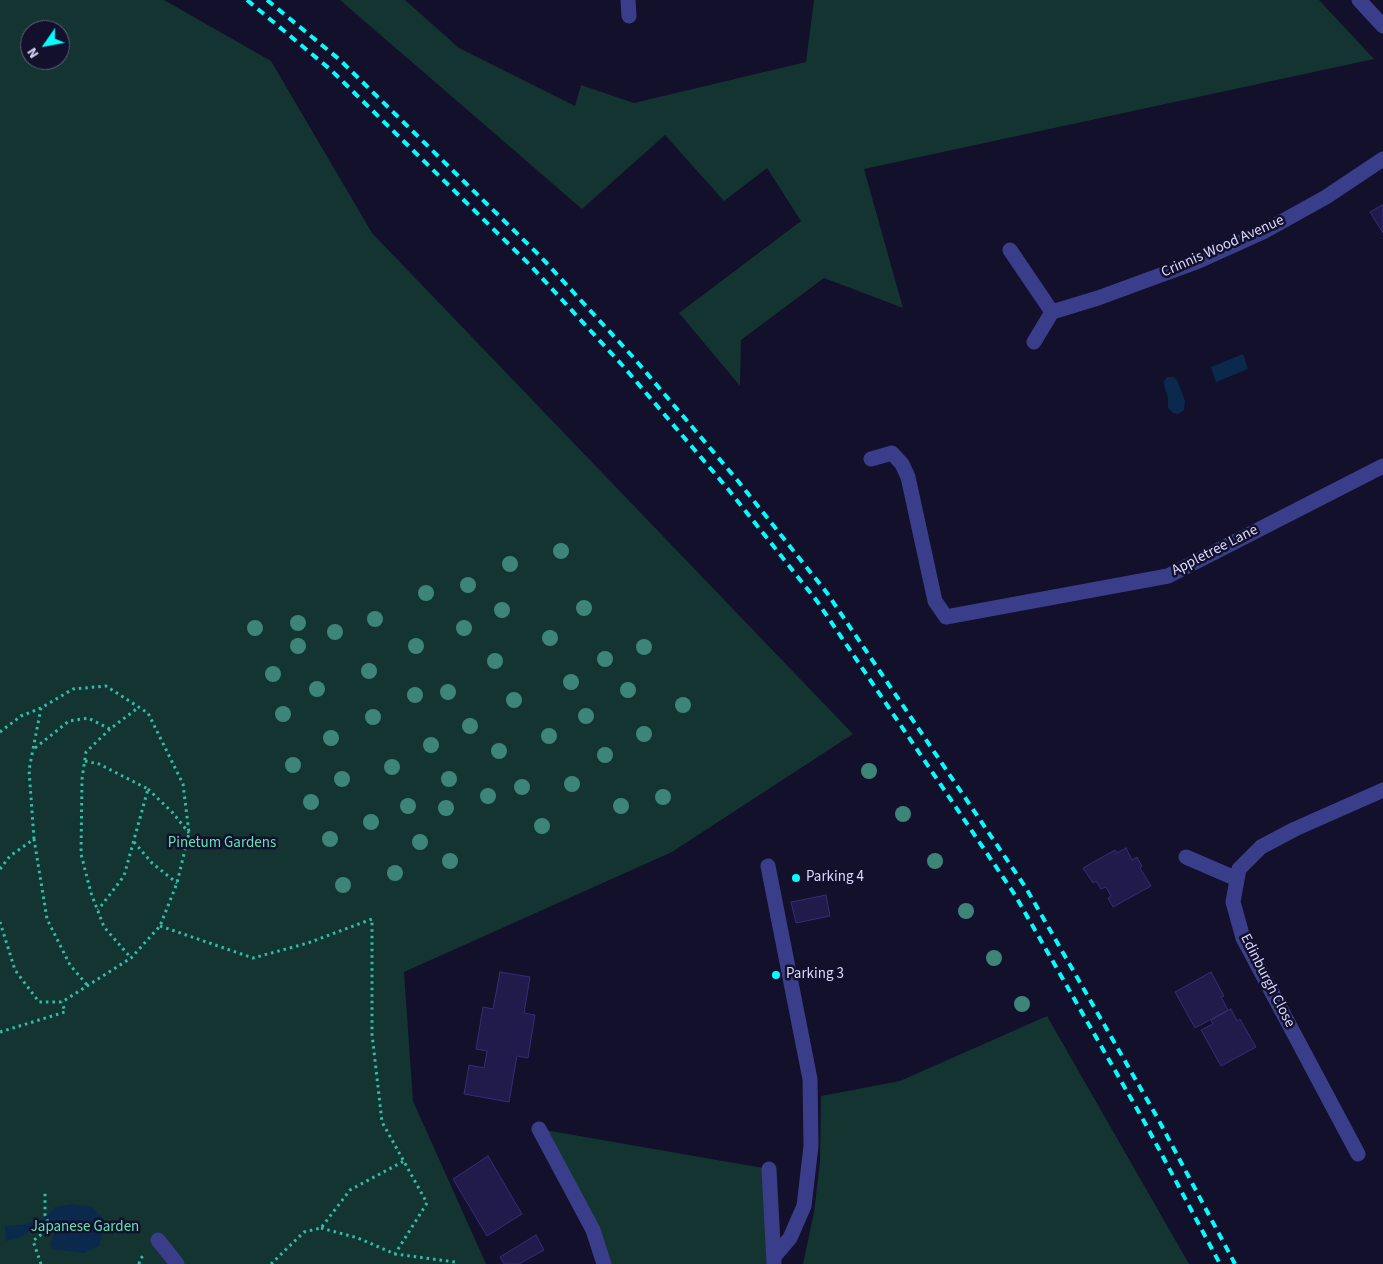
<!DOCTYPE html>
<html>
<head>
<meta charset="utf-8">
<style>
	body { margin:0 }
	#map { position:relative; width:1383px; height:1264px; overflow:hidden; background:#12102a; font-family:"Source Sans 3",sans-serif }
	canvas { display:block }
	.north { position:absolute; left:20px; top:20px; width:50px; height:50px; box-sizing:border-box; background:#12102a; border:1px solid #62607f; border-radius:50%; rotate:237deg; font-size:14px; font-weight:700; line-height:20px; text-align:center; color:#d9d8ff }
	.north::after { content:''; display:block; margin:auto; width:18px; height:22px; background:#04fdff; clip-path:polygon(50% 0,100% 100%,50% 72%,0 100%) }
</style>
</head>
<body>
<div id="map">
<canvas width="1383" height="1264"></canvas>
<div class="north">N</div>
</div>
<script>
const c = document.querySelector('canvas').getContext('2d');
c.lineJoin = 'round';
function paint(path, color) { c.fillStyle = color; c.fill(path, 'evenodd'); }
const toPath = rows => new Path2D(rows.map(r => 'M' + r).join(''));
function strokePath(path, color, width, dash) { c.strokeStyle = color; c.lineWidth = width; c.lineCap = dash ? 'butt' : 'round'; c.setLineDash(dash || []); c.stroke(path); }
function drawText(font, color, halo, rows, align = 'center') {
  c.font = font + ' "Source Sans 3",sans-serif'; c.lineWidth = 5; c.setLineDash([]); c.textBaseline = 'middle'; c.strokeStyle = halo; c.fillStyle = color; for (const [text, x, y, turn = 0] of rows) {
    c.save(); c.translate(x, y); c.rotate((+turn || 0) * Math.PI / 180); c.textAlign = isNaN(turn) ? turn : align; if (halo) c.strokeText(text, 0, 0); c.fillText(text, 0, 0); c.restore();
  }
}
paint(toPath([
	[0,0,164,0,271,61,372,233,853,734,672,852,404,972,413,1101,486,1264,0,1264],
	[30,30,60,30,60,60,30,60],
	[340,0,405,0,459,48,575,106,581,85,634,103,806,62,814,0,1319,0,1374,59,864,169,903,308,824,278,741,340,740,386,679,313,801,221,767,168,724,201,665,135,582,209],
	[1047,1016,1189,1264,803,1264,814,1212,820,1161,821,1096,900,1081],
	[539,1129,769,1169,774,1264,604,1264]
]), '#133430');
paint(toPath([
	[1243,354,1248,369,1216,382,1211,367],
	[1167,377,1174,377,1177,380,1185,401,1184,410,1178,414,1173,413,1168,408,1168,398,1164,385,1164,381],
	[72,1204,92,1207,102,1217,104,1227,99,1246,84,1253,52,1249,50,1244,55,1232,54,1223,34,1229,18,1238,6,1241,5,1226,22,1225,41,1220,52,1211,55,1207]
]), '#0b294d');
const building = toPath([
	[1382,205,1383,206,1383,233,1370,212,1382,205],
	[1126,848,1132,860,1137,857,1142,866,1140,868,1151,886,1113,907,1108,898,1111,896,1106,887,1101,889,1096,881,1093,883,1083,868,1115,850,1117,853,1126,848],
	[826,895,830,916,796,923,791,902,826,895],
	[500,972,530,977,524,1013,535,1015,528,1058,517,1056,509,1102,464,1094,469,1065,484,1068,487,1051,476,1049,483,1007,493,1009,500,972],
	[1211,972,1224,996,1221,997,1228,1010,1195,1028,1175,992,1211,972],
	[1231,1009,1237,1021,1240,1019,1256,1047,1221,1066,1201,1030,1213,1024,1211,1020,1231,1009],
	[488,1156,522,1214,487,1236,453,1179,488,1156],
	[536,1235,544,1250,519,1264,504,1264,500,1257,536,1235]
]);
paint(building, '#211b4b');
strokePath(building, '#352d78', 1);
strokePath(toPath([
	[110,729,86,752,82,779,81,854,91,893,104,927,131,958],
	[0,732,21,716,41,708,73,689,106,686,148,713,183,784,189,833,177,883,160,926,131,958,62,1002,39,1002,15,970,0,922],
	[35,748,69,721,88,718,110,729,139,707],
	[85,761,99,764,148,789,124,876,98,910],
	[148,789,172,812,189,833],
	[34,839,29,770,41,708],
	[134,842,152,863,177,883],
	[0,869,10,856,34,839,47,919,70,965,88,986],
	[160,926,253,958,308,943,372,919,372,1034,382,1122,427,1203,395,1254],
	[0,1032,65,1012,62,1002],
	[321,1228,358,1238,395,1254,455,1262,457,1264],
	[41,1264,33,1241,50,1227,45,1215,45,1192],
	[139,1264,140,1259,144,1255],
	[271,1264,304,1232,321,1228,350,1190,404,1161]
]), '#2dbfa8', 3, [2.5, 4]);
strokePath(toPath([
	[628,0,629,16],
	[1359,0,1383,26],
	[1010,250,1052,312],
	[1052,312,1098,298,1199,261,1263,232,1326,197,1383,159],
	[1034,342,1052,312],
	[871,459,892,453,902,464,908,477,935,601,946,617,1168,576,1383,466],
	[1186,857,1237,879],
	[768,866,810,1079,811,1146,804,1206,790,1238,774,1257],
	[539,1129,593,1230,604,1264],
	[1358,1154,1243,938,1233,902,1239,869,1261,847,1295,829,1383,790],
	[769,1169,774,1263],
	[158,1240,177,1264]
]), '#3a3e8a', 15);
strokePath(toPath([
	[247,0,331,70,530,265,623,366,728,489,817,601,1015,895,1145,1123,1220,1264],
	[267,0,340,60,540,256,633,357,738,481,827,593,1026,888,1157,1117,1235,1264]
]), '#04fdff', 4, [8, 6]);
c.fillStyle = '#3d8578';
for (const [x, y] of [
	[561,551],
	[510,564],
	[468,585],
	[426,593],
	[584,608],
	[502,610],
	[375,619],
	[298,623],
	[255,628],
	[464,628],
	[335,632],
	[550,638],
	[298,646],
	[416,646],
	[644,647],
	[605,659],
	[495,661],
	[369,671],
	[273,674],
	[571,682],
	[317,689],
	[628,690],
	[448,692],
	[415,695],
	[514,700],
	[683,705],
	[283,714],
	[586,716],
	[373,717],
	[470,726],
	[644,734],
	[549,736],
	[331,738],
	[431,745],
	[499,751],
	[605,755],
	[293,765],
	[392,767],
	[869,771],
	[342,779],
	[449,779],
	[572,784],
	[522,787],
	[488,796],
	[663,797],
	[311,802],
	[408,806],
	[621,806],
	[446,808],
	[903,814],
	[371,822],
	[542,826],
	[330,839],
	[420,842],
	[450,861],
	[935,861],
	[395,873],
	[343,885],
	[966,911],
	[994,958],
	[1022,1004]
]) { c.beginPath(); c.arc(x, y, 8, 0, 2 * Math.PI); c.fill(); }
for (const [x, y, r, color] of [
	[796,878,5,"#04fdff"],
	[776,975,5,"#04fdff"]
]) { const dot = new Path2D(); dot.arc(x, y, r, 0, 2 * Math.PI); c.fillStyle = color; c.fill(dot); strokePath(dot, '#12102a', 2); }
drawText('15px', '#d9d8ff', '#12102a', [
	["Crinnis Wood Avenue",1223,247,-24],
	["Appletree Lane",1215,551,-27],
	["Edinburgh Close",1267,981,63]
]);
drawText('15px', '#60e4b7', '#12102a', [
	["Pinetum Gardens",222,844],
	["Japanese Garden",85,1228]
]);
drawText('15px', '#d9d8ff', '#12102a', [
	["Parking 4",806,878],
	["Parking 3",786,975]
], 'left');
</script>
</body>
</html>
